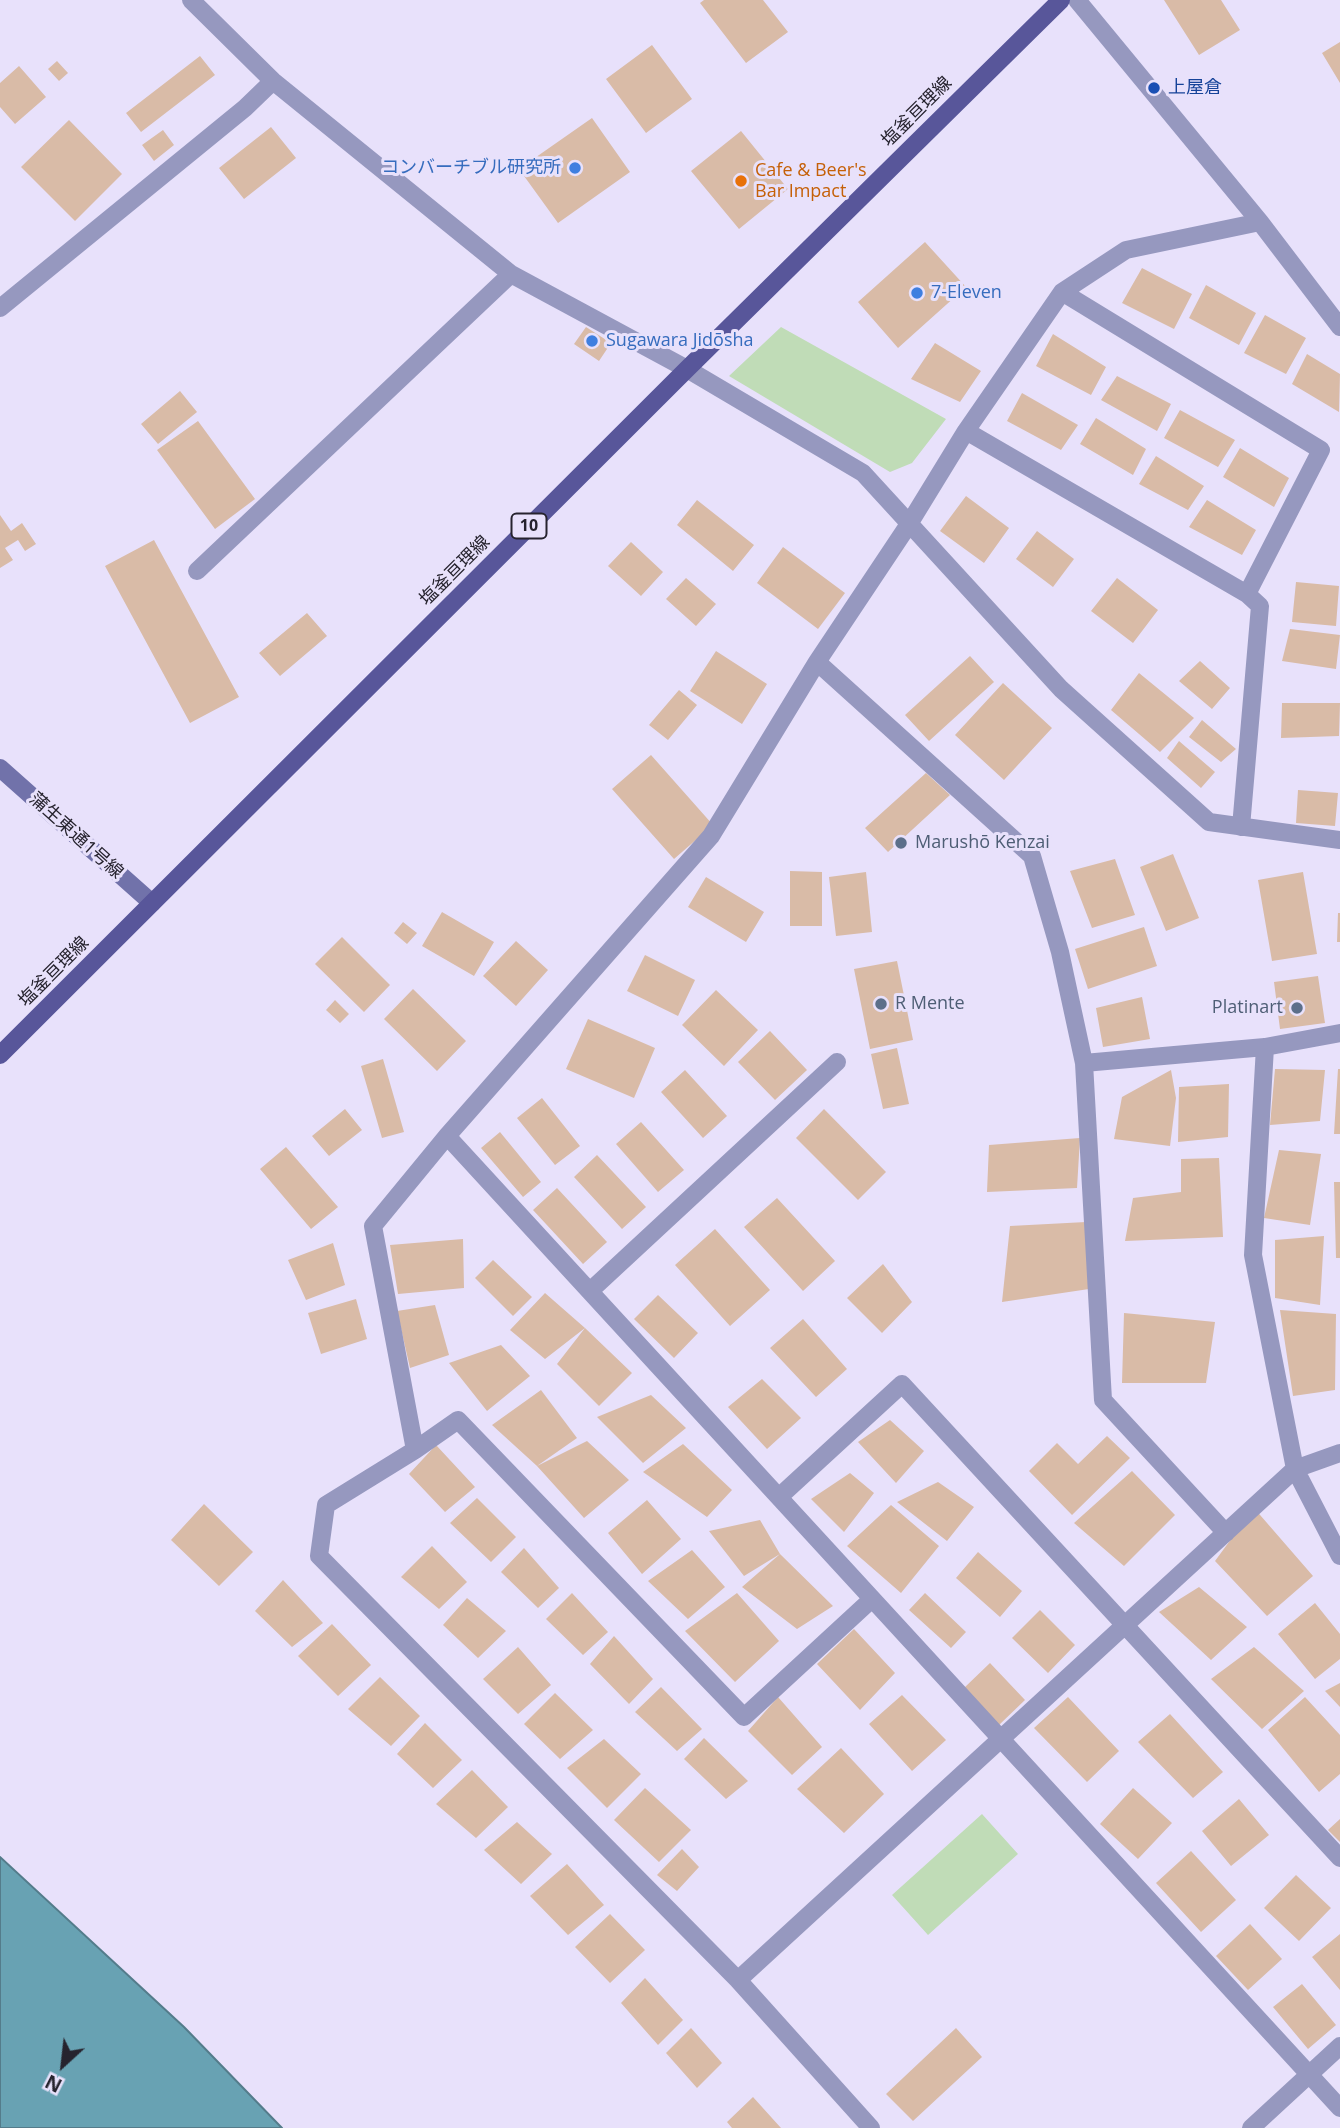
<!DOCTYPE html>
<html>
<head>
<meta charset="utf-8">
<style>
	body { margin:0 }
	#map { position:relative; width:1340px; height:2128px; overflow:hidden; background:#e8e1fb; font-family:"Open Sans",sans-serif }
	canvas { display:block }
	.north { position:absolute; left:28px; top:2030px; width:70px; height:70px; -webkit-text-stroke:5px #e8e1fb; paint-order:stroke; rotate:207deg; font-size:19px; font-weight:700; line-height:28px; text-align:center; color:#26232e }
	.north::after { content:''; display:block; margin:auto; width:24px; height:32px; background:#26232e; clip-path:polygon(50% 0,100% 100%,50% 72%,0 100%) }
</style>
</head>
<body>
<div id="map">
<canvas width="1340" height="2128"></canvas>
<div class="north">N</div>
</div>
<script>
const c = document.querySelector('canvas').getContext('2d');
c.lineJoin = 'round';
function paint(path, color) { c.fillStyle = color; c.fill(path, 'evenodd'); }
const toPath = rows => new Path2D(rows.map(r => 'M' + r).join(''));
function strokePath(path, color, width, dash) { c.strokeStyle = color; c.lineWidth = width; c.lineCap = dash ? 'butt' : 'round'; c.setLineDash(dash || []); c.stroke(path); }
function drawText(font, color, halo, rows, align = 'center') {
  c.font = font + ' "Open Sans","Noto Sans JP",sans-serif'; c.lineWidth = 6; c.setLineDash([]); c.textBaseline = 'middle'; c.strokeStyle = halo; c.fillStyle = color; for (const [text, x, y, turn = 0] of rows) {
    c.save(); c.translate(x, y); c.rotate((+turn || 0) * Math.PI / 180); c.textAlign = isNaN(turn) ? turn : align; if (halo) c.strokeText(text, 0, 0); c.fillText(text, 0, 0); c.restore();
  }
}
paint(toPath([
	[781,327,946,419,912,463,890,472,729,376],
	[982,1814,1018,1854,928,1935,892,1895]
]), '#c0dcb7');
const water = toPath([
	[0,1857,184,2027,282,2128,0,2128,0,1857]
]);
paint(water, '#68a2b3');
strokePath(water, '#547c8b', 2);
paint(toPath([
	[704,0,763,0,788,32,746,63,700,3],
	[1164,0,1221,0,1240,30,1199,55],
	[1340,42,1340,83,1322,53],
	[652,45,692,99,646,133,606,79],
	[200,56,215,75,141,132,126,113],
	[57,61,68,73,59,81,48,69],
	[19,66,46,97,15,124,0,107,0,83],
	[592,118,630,172,558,223,519,169],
	[69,120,122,174,75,221,21,167],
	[271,127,296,158,244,199,219,168],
	[163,130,174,145,154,161,142,145],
	[741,131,788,189,739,229,691,171],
	[925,242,966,287,898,348,858,302],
	[1142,268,1192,294,1174,329,1122,303],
	[1206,285,1256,313,1239,345,1189,318],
	[1265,315,1306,338,1286,374,1244,353],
	[586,327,611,343,599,361,574,344],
	[1053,334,1106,367,1091,395,1036,366],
	[935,343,981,371,960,402,911,379],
	[1307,354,1340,374,1339,412,1292,384],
	[1117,376,1171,404,1157,431,1101,400],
	[180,391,197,412,158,444,141,424],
	[1022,393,1078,425,1061,450,1007,421],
	[1180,410,1235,440,1218,467,1164,438],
	[1096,418,1146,449,1133,475,1080,444],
	[198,421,255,499,215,529,157,450],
	[1240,448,1289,478,1274,507,1223,477],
	[1156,456,1204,486,1188,510,1139,484],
	[966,496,1009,528,984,563,940,531],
	[697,500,754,545,733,571,677,525],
	[1207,500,1256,530,1242,555,1189,527],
	[0,515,11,531,22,523,36,544,25,551,18,540,5,548,13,560,0,568],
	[1037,531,1074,559,1053,587,1016,559],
	[154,540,239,697,190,723,105,566],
	[631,542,663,572,641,596,608,566],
	[783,547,845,593,818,629,757,583],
	[686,578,716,604,696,626,666,599],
	[1117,578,1158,610,1133,643,1091,611],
	[1296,582,1339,586,1336,626,1292,622],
	[307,613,327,636,280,676,259,653],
	[1290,629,1340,635,1336,669,1282,661],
	[716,651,767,684,742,724,690,691],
	[970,656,994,682,929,741,905,715],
	[1200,661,1230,688,1212,709,1179,681],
	[1139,673,1194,718,1160,752,1111,710],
	[1003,683,1052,728,1004,780,955,735],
	[679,690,697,705,668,740,649,725],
	[1282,703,1340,703,1339,736,1281,738],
	[1202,720,1236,749,1221,762,1189,737],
	[1179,741,1215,772,1201,788,1167,758],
	[651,755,713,825,674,859,612,789],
	[926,773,950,795,888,852,865,828],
	[1298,790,1338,793,1335,826,1296,823],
	[1173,854,1199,918,1166,931,1140,867],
	[1115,859,1135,915,1092,928,1070,871],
	[790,871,822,872,822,926,790,926],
	[866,872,872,932,836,936,829,877],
	[1303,872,1317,954,1272,961,1258,880],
	[706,877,764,912,746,942,688,907],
	[442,912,494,942,474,976,422,946],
	[1338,913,1340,913,1340,942,1337,942],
	[403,922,417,933,407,944,394,933],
	[1144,927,1157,966,1088,989,1075,949],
	[342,937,390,985,364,1012,315,964],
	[516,941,548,970,516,1006,483,976],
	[645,955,695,980,678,1016,627,991],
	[897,961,913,1040,870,1049,854,969],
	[1318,976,1325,1023,1280,1029,1274,982],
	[413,989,466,1041,437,1071,384,1019],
	[716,990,758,1030,724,1066,682,1025],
	[1142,997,1150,1039,1103,1047,1096,1008],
	[335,1000,349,1014,340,1023,326,1010],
	[588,1019,655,1048,634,1098,566,1069],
	[770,1031,807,1070,775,1100,738,1062],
	[897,1048,909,1104,883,1109,871,1054],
	[383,1059,404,1132,382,1138,361,1066],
	[1275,1069,1325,1070,1320,1121,1270,1125],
	[1338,1069,1340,1069,1340,1134,1334,1134],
	[685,1070,727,1116,703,1138,661,1092],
	[1171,1070,1176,1098,1170,1146,1114,1139,1122,1097],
	[1229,1084,1228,1137,1178,1142,1179,1087],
	[542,1098,580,1146,555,1165,517,1118],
	[345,1109,362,1130,329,1156,312,1136],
	[824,1109,886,1172,858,1200,796,1138],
	[641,1122,684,1170,658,1192,616,1144],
	[500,1132,541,1182,523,1197,481,1148],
	[1080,1138,1077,1188,987,1192,989,1145],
	[286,1147,338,1207,311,1229,260,1169],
	[1279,1150,1321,1154,1310,1225,1264,1218],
	[597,1155,646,1207,622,1229,574,1177],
	[1219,1158,1223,1237,1125,1241,1133,1198,1181,1192,1181,1159],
	[1334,1182,1340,1182,1340,1258,1336,1258],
	[557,1188,607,1242,583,1264,533,1210],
	[777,1198,835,1261,803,1291,744,1227],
	[1086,1222,1089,1289,1002,1302,1010,1226],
	[715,1229,770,1290,730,1326,675,1265],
	[1324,1236,1320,1305,1275,1298,1275,1240],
	[463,1239,464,1288,398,1294,390,1245],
	[333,1243,345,1285,306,1300,288,1260],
	[493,1260,532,1297,513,1316,475,1278],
	[883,1264,912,1302,882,1333,847,1298],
	[545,1293,585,1328,545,1359,510,1330],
	[658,1295,698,1333,674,1358,634,1319],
	[356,1299,367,1339,321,1354,308,1313],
	[435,1305,449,1355,410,1368,397,1311],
	[1280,1310,1336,1314,1335,1390,1293,1396],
	[1124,1313,1215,1322,1206,1383,1122,1383],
	[803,1319,847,1369,816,1397,770,1348],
	[585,1328,632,1373,599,1406,557,1364],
	[501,1345,530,1376,487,1411,449,1363],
	[762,1379,801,1418,767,1449,728,1407],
	[541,1390,577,1438,537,1466,492,1425],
	[651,1395,686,1428,643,1463,597,1417],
	[890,1420,924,1451,896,1483,858,1442],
	[1107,1436,1130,1458,1072,1515,1029,1471,1057,1443,1078,1464],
	[587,1441,629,1480,584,1518,537,1466],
	[683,1444,732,1490,707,1517,643,1472],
	[436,1445,475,1487,445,1512,409,1474],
	[1132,1471,1175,1515,1124,1566,1074,1523],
	[850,1473,874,1493,844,1532,811,1499],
	[938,1482,974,1507,947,1541,897,1502],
	[477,1498,516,1537,491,1562,450,1523],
	[647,1500,681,1539,642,1574,608,1533],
	[204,1504,253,1552,219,1586,171,1540],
	[891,1505,939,1546,901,1593,847,1546],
	[1254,1508,1313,1576,1267,1616,1215,1561],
	[760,1520,780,1554,833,1606,797,1629,742,1587,780,1554,744,1576,709,1531],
	[432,1546,467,1582,439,1609,401,1577],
	[524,1548,559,1588,538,1608,501,1572],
	[692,1550,725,1587,688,1619,648,1581],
	[978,1552,1022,1591,1000,1617,956,1578],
	[283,1580,323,1623,292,1647,255,1611],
	[1199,1587,1247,1627,1211,1660,1159,1612],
	[572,1593,608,1632,583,1655,546,1619],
	[737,1593,779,1641,735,1682,685,1631],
	[925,1593,966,1632,951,1648,909,1610],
	[467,1598,506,1631,478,1658,443,1625],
	[1315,1603,1340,1634,1340,1659,1315,1679,1278,1634],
	[1040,1610,1075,1645,1048,1673,1012,1638],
	[332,1624,371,1665,338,1696,298,1656],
	[854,1629,895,1673,860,1710,817,1664],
	[614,1636,653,1679,629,1704,590,1664],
	[518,1647,551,1685,518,1714,483,1679],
	[1254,1647,1304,1691,1262,1729,1211,1679],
	[990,1663,1025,1700,999,1725,964,1688],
	[380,1677,420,1716,391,1746,348,1709],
	[1340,1683,1340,1707,1325,1691],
	[661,1687,702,1729,677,1751,635,1712],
	[555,1693,593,1730,560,1759,524,1724],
	[902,1695,946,1740,912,1771,869,1724],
	[778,1697,822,1747,792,1775,748,1731],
	[1068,1697,1119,1751,1087,1782,1034,1728],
	[1305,1697,1340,1735,1340,1774,1319,1792,1268,1730],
	[1170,1714,1223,1772,1193,1798,1138,1742],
	[425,1723,462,1760,433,1788,397,1754],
	[704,1738,748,1781,726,1799,684,1759],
	[604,1739,641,1774,607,1808,567,1768],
	[841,1748,884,1794,844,1833,797,1789],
	[472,1770,508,1807,476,1838,436,1804],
	[645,1788,691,1830,659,1862,614,1820],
	[1133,1788,1172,1823,1138,1859,1100,1824],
	[1239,1799,1269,1835,1231,1866,1202,1831],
	[1340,1819,1340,1842,1328,1830],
	[517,1822,552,1854,521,1884,484,1850],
	[682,1849,699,1867,677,1891,657,1875],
	[1191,1851,1236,1900,1201,1932,1156,1883],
	[567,1864,604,1905,568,1935,530,1896],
	[1296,1875,1331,1908,1299,1941,1264,1908],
	[610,1914,645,1950,610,1983,575,1947],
	[1250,1924,1282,1959,1248,1990,1216,1956],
	[1340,1934,1340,1990,1312,1957],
	[645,1978,683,2020,658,2045,621,2003],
	[1302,1984,1336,2025,1308,2049,1273,2007],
	[691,2028,722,2063,697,2088,666,2053],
	[956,2028,982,2057,913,2121,886,2094],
	[753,2097,781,2128,732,2128,727,2122]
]), '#d9bba7');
strokePath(toPath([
	[191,0,273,81,511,274,687,369,863,473,1061,689,1209,822,1340,840],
	[1077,0,1260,222,1340,327],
	[1062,292,1321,450,1247,594],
	[0,308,245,108,273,81],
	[966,431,1247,594,1260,606,1241,827],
	[197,571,511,274],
	[817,662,1032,856,1060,952,1084,1063,1265,1047,1340,1033],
	[1265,1047,1253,1255,1295,1469,1340,1556],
	[1084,1063,1103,1400,1226,1533],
	[447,1136,1340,2108],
	[590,1291,837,1062],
	[415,1450,373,1226,447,1136,711,836,817,662,909,524,966,431,1062,292,1126,250,1260,222],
	[779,1497,902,1384,1340,1858],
	[738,1980,1295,1469,1340,1453],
	[871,2128,738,1980,319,1556,326,1505,415,1450,458,1420,744,1717,872,1599],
	[1251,2128,1340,2046]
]), '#9698bf', 18);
strokePath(toPath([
	[0,768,152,903]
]), '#7172aa', 18);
strokePath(toPath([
	[0,1055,687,369,1061,0]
]), '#58569a', 18);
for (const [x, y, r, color] of [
	[1154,88,7,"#1a4fb4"],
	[575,168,7,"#3f7fe0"],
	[741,181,7,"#e8710a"],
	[917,293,7,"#3f7fe0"],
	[592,341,7,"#3f7fe0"],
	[901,843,7,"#5c6f8a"],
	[881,1004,7,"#5c6f8a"],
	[1297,1008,7,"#5c6f8a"]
]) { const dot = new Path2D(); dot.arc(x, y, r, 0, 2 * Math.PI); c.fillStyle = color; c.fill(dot); strokePath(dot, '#e8e1fb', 2.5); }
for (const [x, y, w] of [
	[529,526,35]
]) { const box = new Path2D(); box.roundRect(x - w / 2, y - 12.5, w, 25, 5); c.fillStyle = '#e8e1fb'; c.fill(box); strokePath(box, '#26232e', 2); }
drawText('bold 16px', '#26232e', null, [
	["10",529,526]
]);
drawText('18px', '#164399', '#e8e1fb', [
	["上屋倉",1168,88]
], 'left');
drawText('18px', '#26232e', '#e8e1fb', [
	["塩釜亘理線",917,112,-45],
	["塩釜亘理線",455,571,-45],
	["蒲生東通1号線",76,836,42],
	["塩釜亘理線",54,972,-45]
]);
drawText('18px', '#366cbe', '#e8e1fb', [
	["コンバーチブル研究所",561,168,"right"],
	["7-Eleven",931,293],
	["Sugawara Jidōsha",606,341]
], 'left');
drawText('18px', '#c56008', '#e8e1fb', [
	["Cafe & Beer's",755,171],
	["Bar Impact",755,192]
], 'left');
drawText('18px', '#4e5e75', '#e8e1fb', [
	["Marushō Kenzai",915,843],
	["R Mente",895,1004],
	["Platinart",1283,1008,"right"]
], 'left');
</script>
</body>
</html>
